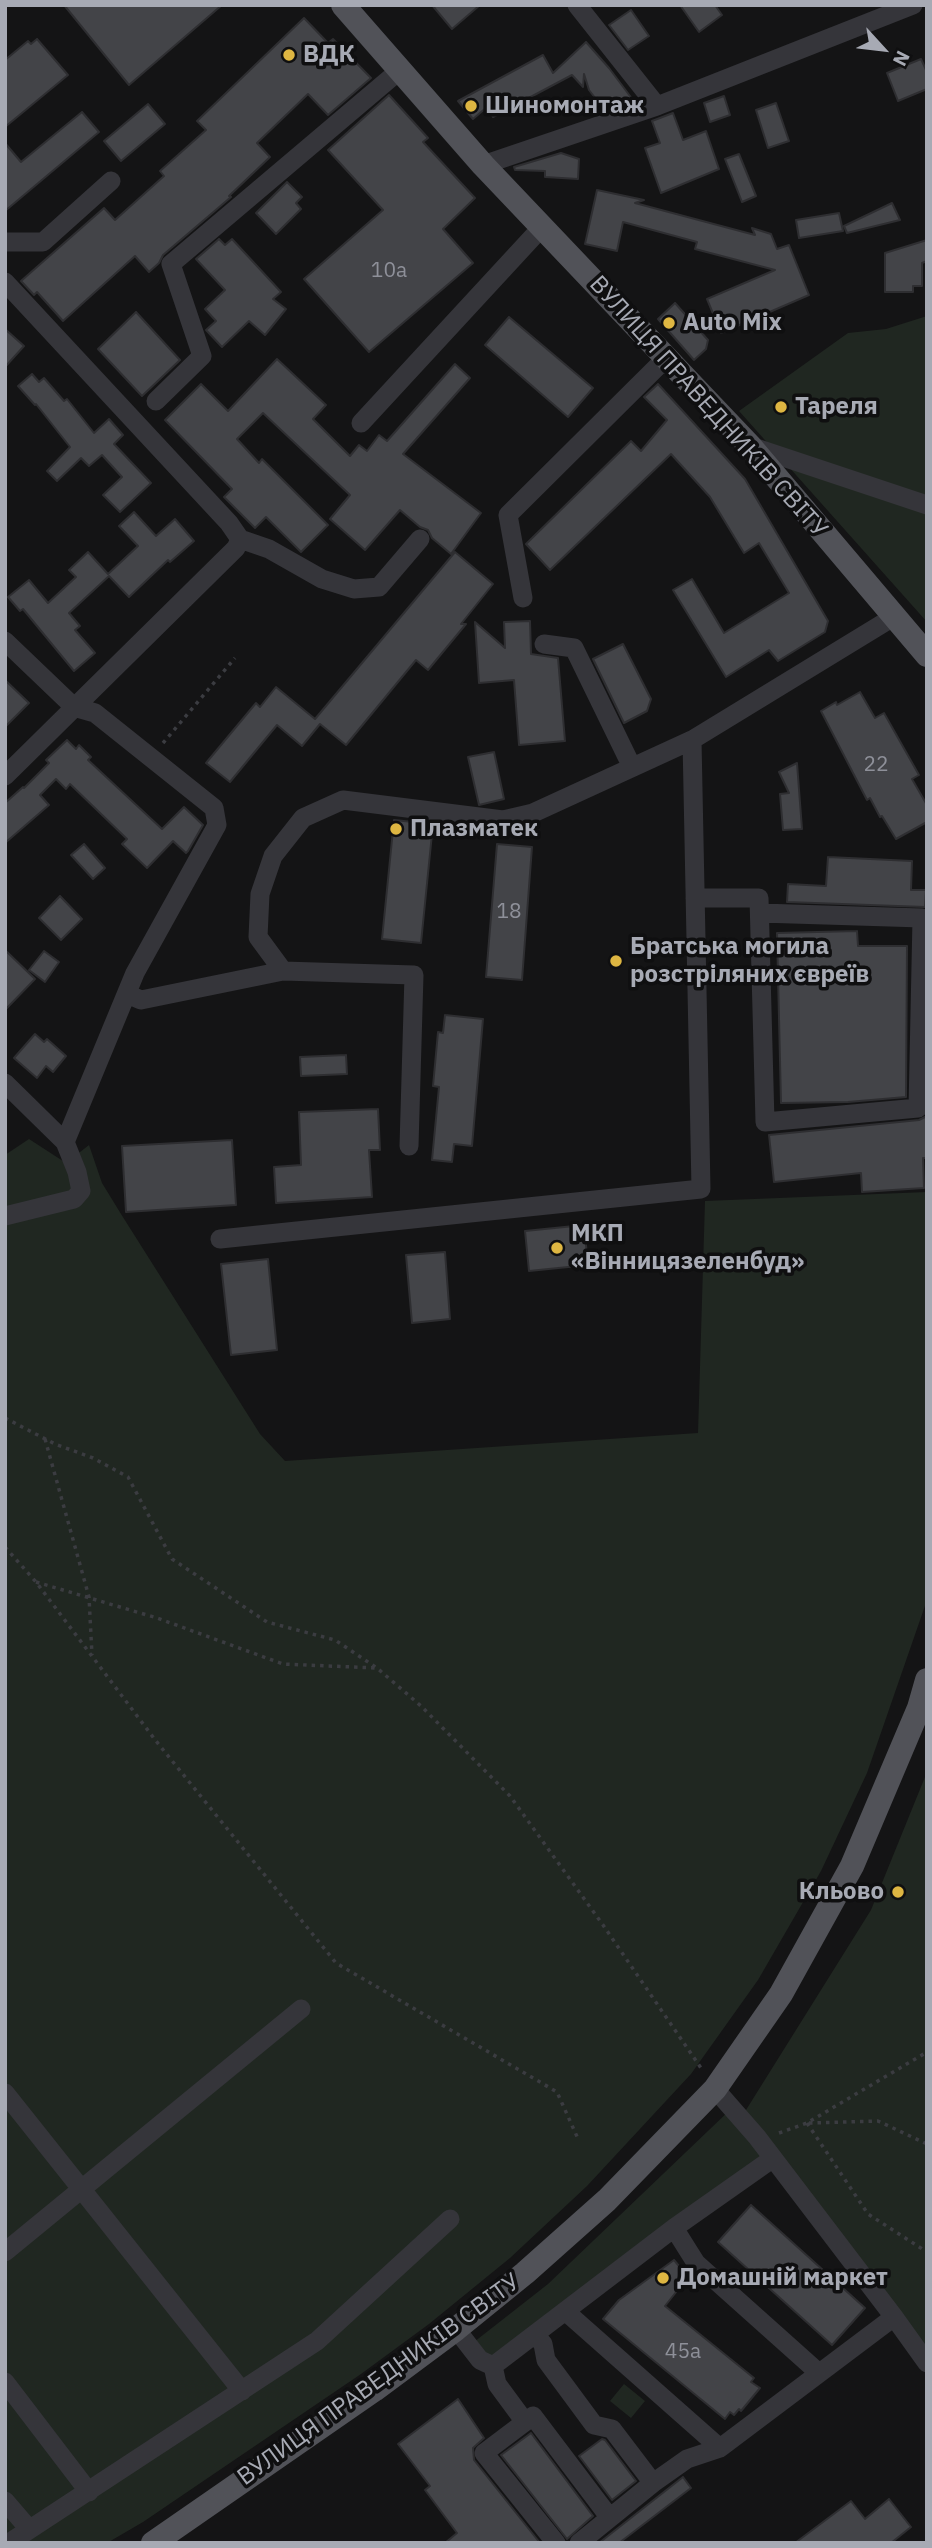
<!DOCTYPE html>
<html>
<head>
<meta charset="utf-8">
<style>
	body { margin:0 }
	#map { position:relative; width:932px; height:2548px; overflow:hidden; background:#141415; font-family:"IBM Plex Sans",sans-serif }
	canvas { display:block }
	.frame { position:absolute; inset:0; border:7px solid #a7aab4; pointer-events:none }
	.north { position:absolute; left:848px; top:14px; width:70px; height:70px; -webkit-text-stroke:5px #0f0f10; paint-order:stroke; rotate:117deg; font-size:19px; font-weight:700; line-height:28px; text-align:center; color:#a7aab4 }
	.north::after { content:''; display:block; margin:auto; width:24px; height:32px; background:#a7aab4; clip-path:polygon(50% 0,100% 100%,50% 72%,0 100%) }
</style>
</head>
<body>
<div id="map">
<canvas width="932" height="2548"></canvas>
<div class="frame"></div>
<div class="north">N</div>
</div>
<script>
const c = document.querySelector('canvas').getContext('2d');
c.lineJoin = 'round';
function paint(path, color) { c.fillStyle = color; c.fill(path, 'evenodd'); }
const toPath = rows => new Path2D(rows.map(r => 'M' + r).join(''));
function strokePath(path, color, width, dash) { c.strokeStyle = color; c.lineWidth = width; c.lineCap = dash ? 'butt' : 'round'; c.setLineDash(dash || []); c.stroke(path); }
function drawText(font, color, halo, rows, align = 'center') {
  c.font = font + ' "IBM Plex Sans",sans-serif'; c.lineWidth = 7; c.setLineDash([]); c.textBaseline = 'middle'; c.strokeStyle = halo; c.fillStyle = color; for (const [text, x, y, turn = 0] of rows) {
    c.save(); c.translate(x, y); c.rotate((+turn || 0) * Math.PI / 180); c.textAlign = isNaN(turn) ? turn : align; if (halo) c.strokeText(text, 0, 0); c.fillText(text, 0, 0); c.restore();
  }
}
paint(toPath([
	[927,316,927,622,739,411,848,333,886,329],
	[29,1139,66,1163,89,1145,102,1183,121,1214,260,1434,285,1461,698,1433,705,1201,927,1192,927,1600,867,1773,821,1871,758,1980,691,2074,587,2186,510,2258,429,2324,361,2374,143,2522,107,2543,5,2543,5,1155],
	[927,1772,927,2363,772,2159,493,2366,474,2342,548,2284,732,2108,741,2118,871,1910],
	[624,2384,645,2401,631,2418,610,2401]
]), '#202721');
const building = toPath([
	[64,5,222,5,129,85,64,5],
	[432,5,480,5,452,29,432,5],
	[680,5,715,5,722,15,699,32,680,5],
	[631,10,649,36,628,50,609,25,631,10],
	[304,18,328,43,333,39,371,78,328,115,308,94,257,143,270,157,229,196,231,197,163,255,159,263,149,272,135,256,63,321,37,292,34,295,21,281,104,208,115,220,164,176,160,171,206,130,197,121,304,18],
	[37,39,68,75,5,127,5,60,28,41,31,44,37,39],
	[586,42,609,68,633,100,605,111,589,90,584,74,583,87,572,75,493,117,487,107,473,119,458,101,543,55,553,73,586,42],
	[921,59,927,72,927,89,898,101,887,73,921,59],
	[389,95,428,138,423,142,475,198,443,229,473,263,369,352,304,279,383,210,328,150,389,95],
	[724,96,730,115,710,122,704,103,724,96],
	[776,103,789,141,768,148,756,110,776,103],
	[148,104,165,124,121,161,104,141,148,104],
	[82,112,99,132,5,211,5,143,21,162,82,112],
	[673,113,683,140,706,131,719,169,661,193,645,148,660,143,652,121,673,113],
	[561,153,579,159,578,179,545,177,545,171,515,170,514,167,561,153],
	[739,154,756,196,742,202,725,159,739,154],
	[287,182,302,197,296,203,301,209,276,234,256,213,287,182],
	[597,190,644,200,635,203,755,235,752,228,771,234,777,249,789,245,809,295,721,333,707,299,775,270,695,249,697,242,623,222,617,251,585,244,597,190],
	[892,203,900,220,847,233,844,226,892,203],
	[839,213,843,231,799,238,796,220,839,213],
	[219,239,225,245,232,239,281,292,273,299,286,309,265,335,249,321,222,347,206,330,216,321,205,309,225,290,196,259,219,239],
	[927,240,927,261,922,263,922,286,913,286,913,292,885,292,885,253,927,240],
	[675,303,708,340,706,349,694,360,658,319,675,303],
	[136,312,180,360,142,396,98,349,136,312],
	[509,317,593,388,568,417,485,345,509,317],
	[5,329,24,346,5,367,5,329],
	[277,359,326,405,313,419,350,456,359,445,367,451,379,435,387,441,455,364,470,378,403,454,481,513,451,554,432,538,428,530,420,527,400,510,365,550,330,519,350,495,263,413,237,439,259,463,262,459,328,525,301,552,266,517,255,528,224,497,232,489,165,420,201,384,228,411,277,359],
	[32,374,39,382,44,378,64,401,67,399,94,433,109,419,123,435,114,444,151,483,120,512,103,495,122,477,102,455,89,466,81,458,57,481,47,471,70,447,36,404,35,405,18,386,32,374],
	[658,384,745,479,828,621,825,632,778,661,769,650,726,677,673,590,692,579,724,633,789,593,759,543,744,553,710,497,671,454,550,570,526,544,631,441,641,451,667,420,644,397,658,384],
	[134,512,156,536,175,519,194,541,170,562,168,560,129,597,109,576,69,613,80,626,75,630,95,653,74,671,23,609,20,611,8,597,29,580,48,603,76,577,69,570,88,552,108,574,138,546,119,526,134,512],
	[455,552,493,584,461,624,466,624,428,670,416,660,346,745,320,724,302,746,277,725,230,782,206,763,256,703,260,707,276,687,315,719,455,552],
	[530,621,531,654,558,658,565,741,519,745,514,680,479,683,475,622,505,648,504,622,530,621],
	[623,644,651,699,647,711,624,723,593,659,623,644],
	[5,680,29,703,5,727,5,680],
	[860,692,875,718,884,713,919,775,912,779,927,805,927,822,896,839,882,816,880,817,870,798,867,800,821,711,836,702,837,705,860,692],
	[67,740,76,749,79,745,91,757,88,760,162,829,184,807,203,825,188,851,186,853,173,841,147,868,122,844,127,839,70,784,66,789,56,779,40,795,49,805,5,843,5,803,23,787,24,788,49,763,46,760,67,740],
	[494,752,504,799,479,805,468,757,494,752],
	[797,763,802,829,783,830,780,794,789,793,779,772,797,763],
	[394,820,433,824,421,943,382,939,394,820],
	[84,844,105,868,93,879,71,855,84,844],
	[497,844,532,847,522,980,486,977,497,844],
	[828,857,912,861,911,890,926,890,925,907,787,902,788,884,826,886,828,857],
	[60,896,82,919,61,940,39,918,60,896],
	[857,931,858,946,907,946,906,1097,848,1102,781,1103,777,933,857,931],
	[5,950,35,979,5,1010,5,950],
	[44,951,59,962,45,982,29,970,44,951],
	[445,1015,483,1019,472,1146,454,1144,452,1162,432,1160,439,1087,433,1086,438,1032,443,1033,445,1015],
	[35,1034,44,1042,47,1039,66,1056,53,1072,46,1066,37,1078,14,1058,35,1034],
	[346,1055,347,1074,301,1076,300,1057,346,1055],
	[378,1109,380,1150,369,1150,372,1197,276,1203,274,1167,301,1165,299,1112,378,1109],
	[927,1116,927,1158,923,1158,924,1188,862,1192,861,1173,774,1182,769,1135,919,1120,927,1116],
	[232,1140,236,1205,126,1212,122,1146,232,1140],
	[584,1225,588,1265,529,1271,525,1231,584,1225],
	[445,1252,450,1319,412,1323,406,1255,445,1252],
	[268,1259,277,1350,231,1355,221,1264,268,1259],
	[751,2205,865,2308,832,2345,718,2242,751,2205],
	[674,2260,688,2277,665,2306,754,2378,751,2382,760,2388,741,2411,739,2409,734,2415,730,2412,725,2419,603,2319,619,2300,674,2260],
	[458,2399,484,2438,473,2448,474,2460,540,2543,445,2543,457,2533,425,2490,430,2486,398,2444,458,2399],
	[531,2433,593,2516,567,2539,501,2455,531,2433],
	[602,2439,605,2440,636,2481,612,2500,579,2456,602,2439],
	[683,2477,691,2488,619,2543,599,2543,683,2477],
	[889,2499,911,2527,891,2543,795,2543,851,2501,865,2519,889,2499]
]);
paint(building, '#434448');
strokePath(building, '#2e2e31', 2);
strokePath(toPath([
	[163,743,235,658],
	[5,1418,55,1444,93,1458,128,1477,172,1559,267,1622,335,1640,377,1668,421,1706,510,1796,603,1925,703,2071],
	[45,1439,89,1597,92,1655],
	[5,1547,36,1582,156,1741,336,1963,557,2092,579,2141],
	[36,1582,157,1618,283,1664,375,1668],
	[807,2123,868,2214,927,2252],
	[809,2123,878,2121,927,2144],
	[779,2133,807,2123,927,2052]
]), '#3b3c41', 3.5, [3.5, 5]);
strokePath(toPath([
	[577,5,657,106],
	[483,165,657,106,913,5],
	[5,242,43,242,111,181],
	[5,282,229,523,240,539,236,548,5,776],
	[156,401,202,356,171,264,400,70],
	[361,423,542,227],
	[750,446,927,505],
	[240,539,269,549,322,579,354,589,379,587,420,539],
	[523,598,508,515,666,358],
	[5,641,74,707,95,713,214,808,217,825,135,973,65,1142],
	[544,644,574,648,632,767],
	[695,898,759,898,765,1122,918,1108,922,918,760,913],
	[283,971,258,937,260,894,273,856,303,818,343,800,503,820,533,813,692,740,895,616],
	[127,994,141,1000,283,971,414,975,409,1146],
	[5,1083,65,1142,77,1172,81,1191,74,1199,5,1216],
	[220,1239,701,1189,692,740],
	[5,2093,242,2391],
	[674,2228,696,2263,819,2373],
	[5,2252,301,2009],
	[565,2311,720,2448],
	[894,2317,927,2363],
	[456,2329,480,2360,493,2366,674,2228,772,2159],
	[535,2334,543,2344,546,2360,594,2425,612,2429,653,2483,687,2459,720,2448,894,2317,757,2137,715,2089],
	[493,2366,497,2384,525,2422],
	[5,2382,89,2492],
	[5,2501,29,2529],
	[9,2543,317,2341,450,2219],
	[556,2543,484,2453,533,2416,610,2518],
	[579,2543,653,2483]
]), '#35353a', 19);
strokePath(toPath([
	[343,5,483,165,750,446,927,655],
	[153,2543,374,2390,456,2329,525,2273,607,2200,715,2089,781,1994,852,1866,919,1708,927,1680]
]), '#515258', 24);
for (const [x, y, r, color] of [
	[289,55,7,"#deb642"],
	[471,106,7,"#deb642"],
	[669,323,7,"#deb642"],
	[781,407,7,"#deb642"],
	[396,829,7,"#deb642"],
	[616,961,7,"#deb642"],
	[557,1248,7,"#deb642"],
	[898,1892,7,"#deb642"],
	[663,2278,7,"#deb642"]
]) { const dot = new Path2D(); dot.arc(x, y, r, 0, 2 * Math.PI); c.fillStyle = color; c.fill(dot); strokePath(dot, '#0f0f10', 2.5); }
drawText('21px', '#8e9099', null, [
	["10а",389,271],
	["22",876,765],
	["18",509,912],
	["45а",683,2352]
]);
drawText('bold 24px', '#a7aab4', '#0f0f10', [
	["ВДК",303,55],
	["Шиномонтаж",485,106],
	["Auto Mix",683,323],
	["Тареля",795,407],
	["Плазматек",410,829],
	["Братська могила",630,947],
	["розстріляних євреїв",630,975],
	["МКП",571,1234],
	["«Вінницязеленбуд»",571,1262],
	["Кльово",884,1892,"right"],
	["Домашній маркет",677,2278]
], 'left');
drawText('24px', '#a7aab4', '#0f0f10', [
	["ВУЛИЦЯ ПРАВЕДНИКІВ СВІТУ",708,407,48],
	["ВУЛИЦЯ ПРАВЕДНИКІВ СВІТУ",379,2380,-36]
]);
</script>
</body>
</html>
